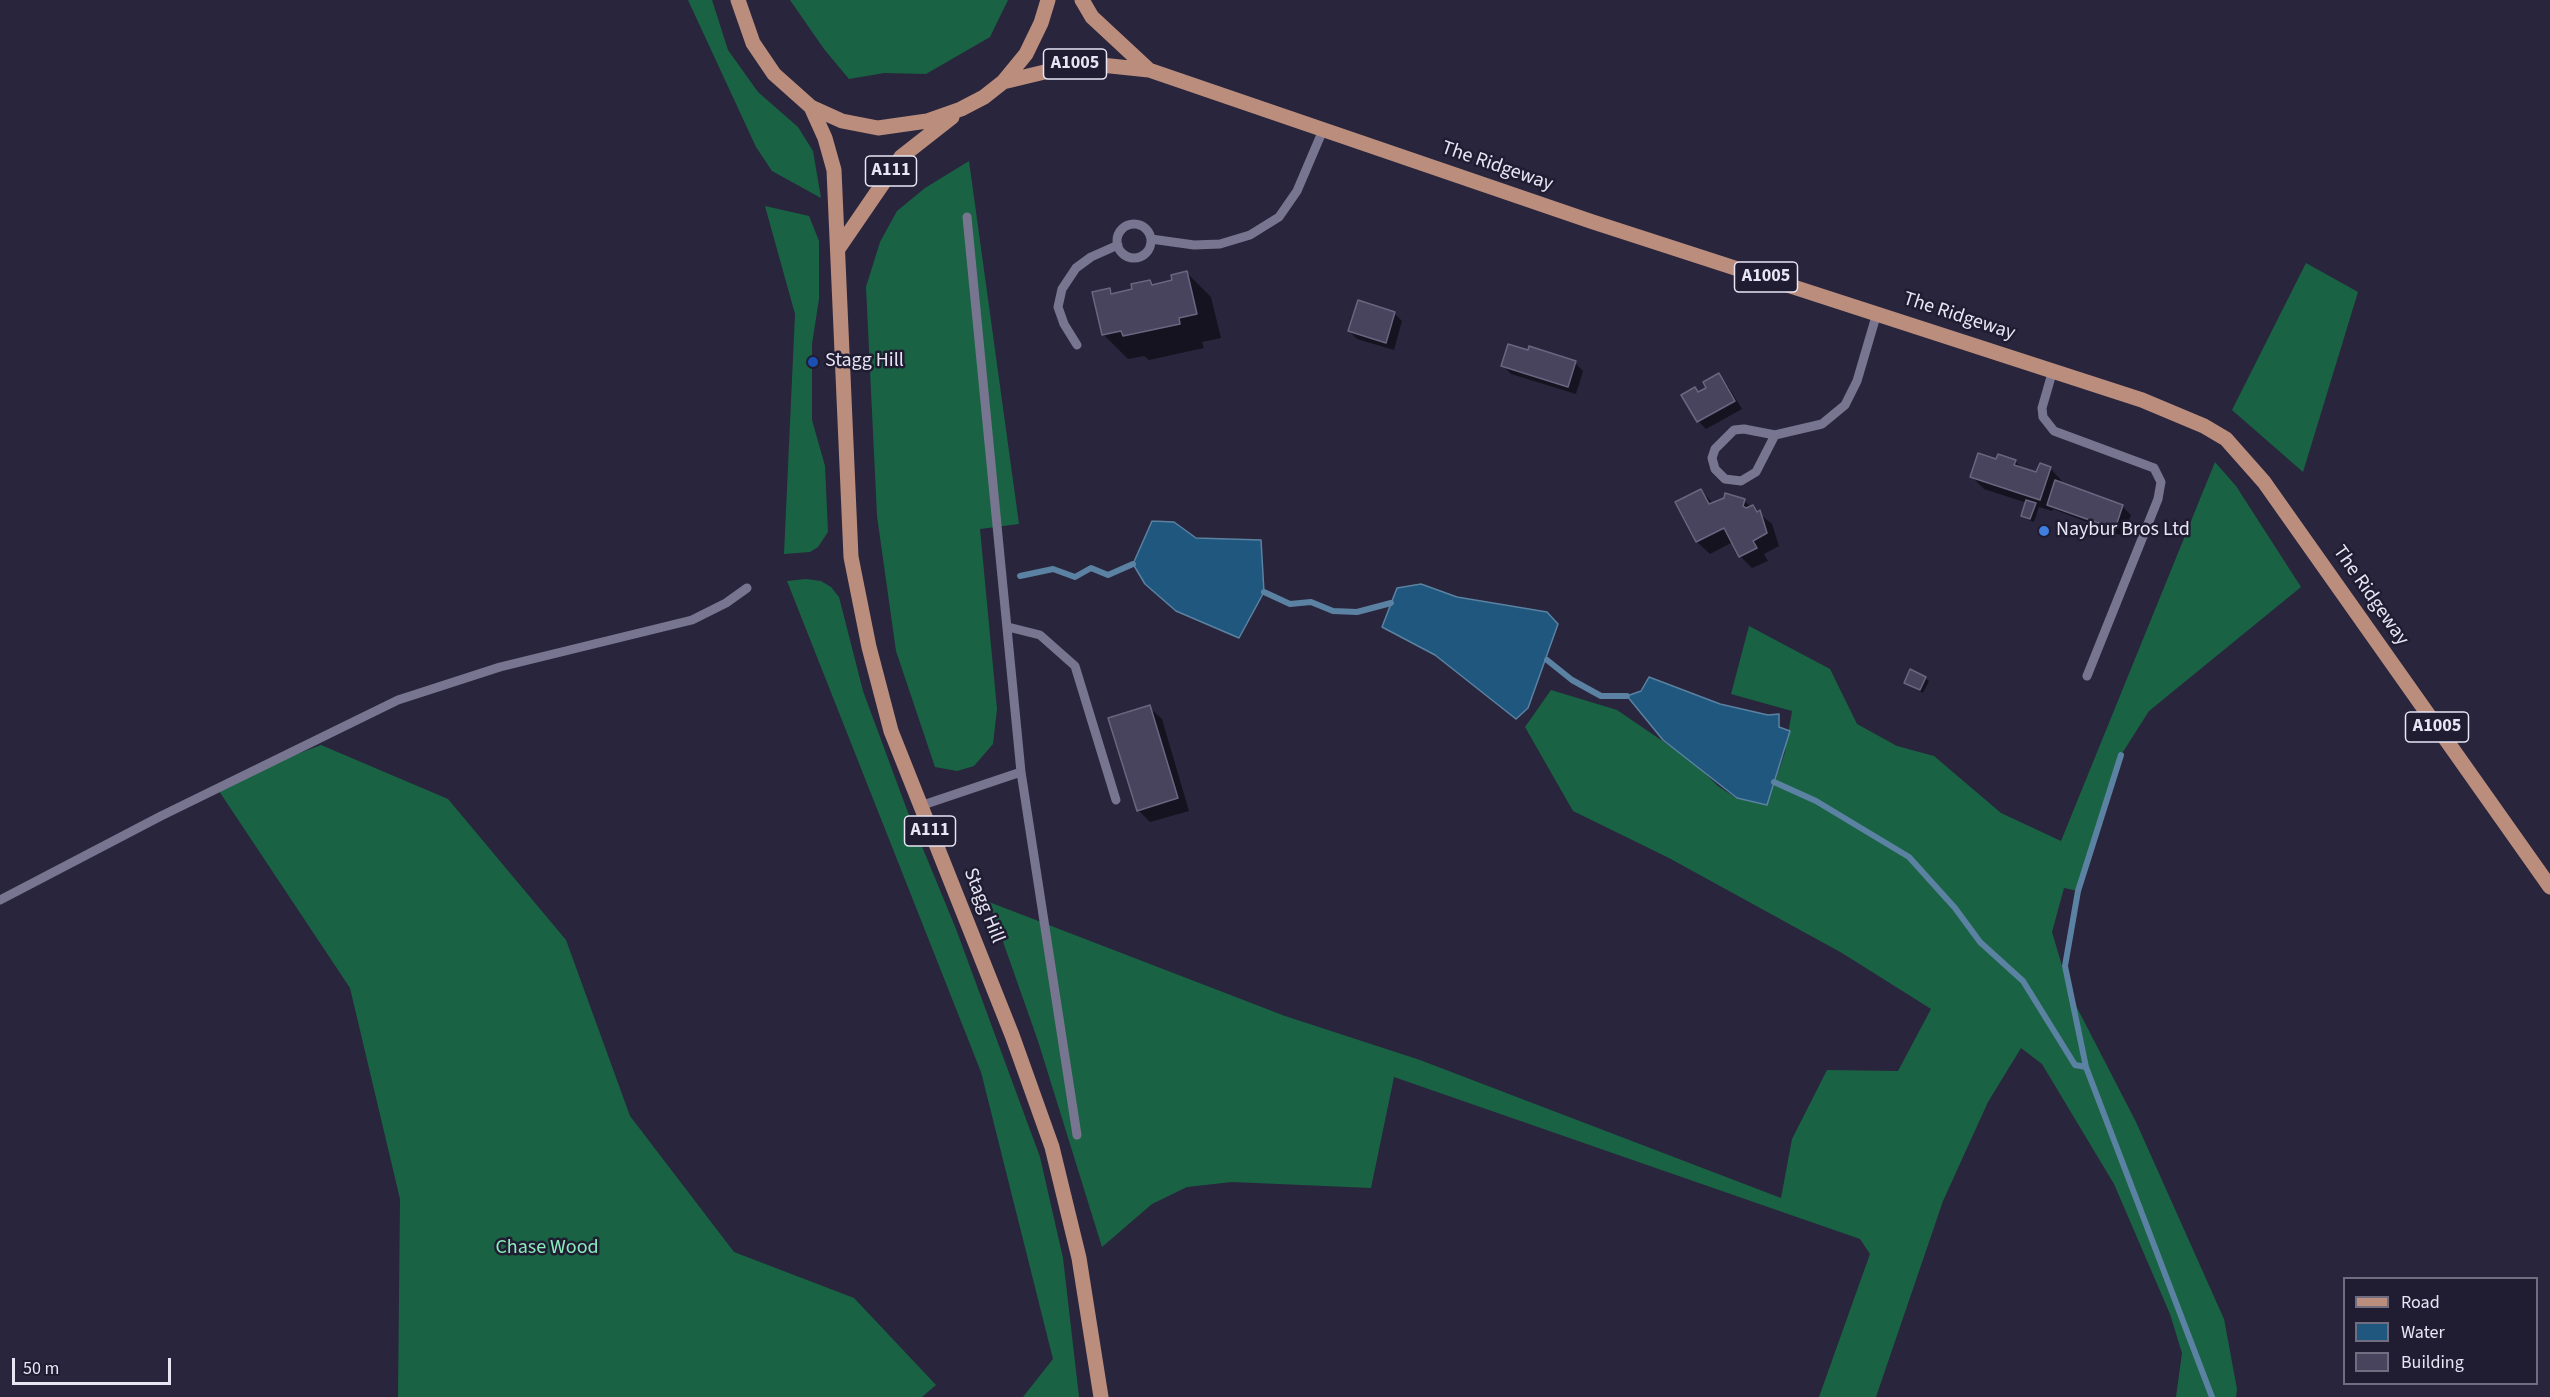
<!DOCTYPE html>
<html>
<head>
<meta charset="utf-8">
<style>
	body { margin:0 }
	#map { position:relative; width:2550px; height:1397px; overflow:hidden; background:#29253c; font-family:"Source Sans 3",sans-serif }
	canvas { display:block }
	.legend { position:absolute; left:2343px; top:1277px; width:195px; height:108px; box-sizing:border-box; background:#201c32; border:2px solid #706d80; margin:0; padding:8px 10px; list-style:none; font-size:18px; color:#e8e6f5 }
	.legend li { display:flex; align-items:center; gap:12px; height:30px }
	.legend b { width:30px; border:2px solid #706d80 }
	.scale { position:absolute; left:12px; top:1358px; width:159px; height:27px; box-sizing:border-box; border:3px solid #e8e6f5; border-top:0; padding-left:8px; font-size:18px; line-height:21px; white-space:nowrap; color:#e8e6f5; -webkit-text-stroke:4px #201c32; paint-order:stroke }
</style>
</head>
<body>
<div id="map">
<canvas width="2550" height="1397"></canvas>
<ul class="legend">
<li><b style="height:8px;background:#bb8d7d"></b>Road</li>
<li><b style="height:16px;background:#1f577e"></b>Water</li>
<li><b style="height:16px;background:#48445d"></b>Building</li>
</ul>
<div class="scale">50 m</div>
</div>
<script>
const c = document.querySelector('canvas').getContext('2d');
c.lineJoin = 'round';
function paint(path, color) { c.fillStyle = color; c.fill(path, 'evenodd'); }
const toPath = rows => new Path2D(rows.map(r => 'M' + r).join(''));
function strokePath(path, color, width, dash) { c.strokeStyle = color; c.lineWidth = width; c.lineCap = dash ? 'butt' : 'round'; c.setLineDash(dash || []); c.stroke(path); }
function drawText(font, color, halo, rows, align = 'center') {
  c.font = font + ' "Source Sans 3",sans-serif'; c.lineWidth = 5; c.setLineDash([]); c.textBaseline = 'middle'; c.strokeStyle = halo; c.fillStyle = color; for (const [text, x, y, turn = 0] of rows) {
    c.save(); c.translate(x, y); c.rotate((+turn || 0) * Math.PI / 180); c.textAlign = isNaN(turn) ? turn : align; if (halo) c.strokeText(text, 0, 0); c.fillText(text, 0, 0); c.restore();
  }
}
paint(toPath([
	[688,0,712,0,728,50,758,92,798,127,813,151,821,198,772,171,756,147],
	[790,0,1008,0,990,37,926,74,884,73,849,79,824,49],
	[969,161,1019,524,980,529,997,709,993,744,974,766,957,771,935,767,896,651,877,516,866,287,880,242,897,211,925,188],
	[765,206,809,216,819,241,819,299,812,344,812,420,825,466,828,532,818,547,810,552,784,554,795,314],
	[2306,263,2358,292,2303,472,2232,410],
	[2215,462,2236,486,2301,587,2149,711,2121,755,2078,891,2064,888,2052,932,2071,996,2136,1122,2224,1319,2237,1389,2236,1397,2176,1397,2182,1353,2170,1314,2114,1184,2042,1064,2021,1048,1988,1102,1943,1201,1876,1397,1819,1397,1870,1254,1860,1239,1394,1077,1371,1188,1232,1182,1187,1187,1152,1204,1102,1247,1038,1041,989,902,1285,1016,1420,1060,1781,1198,1792,1139,1827,1070,1898,1071,1931,1009,1842,953,1669,858,1573,811,1525,727,1551,690,1617,710,1692,761,1718,786,1736,798,1767,805,1785,752,1792,711,1731,694,1749,626,1830,669,1857,724,1897,746,1934,756,2001,813,2061,841],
	[806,579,821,581,831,587,839,597,863,691,907,810,956,929,1040,1157,1063,1258,1079,1397,1023,1397,1053,1359,981,1072,787,581],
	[321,745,448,799,566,940,630,1116,734,1252,854,1298,936,1385,922,1397,398,1397,400,1199,350,988,215,785]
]), '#196344');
const water = toPath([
	[1152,521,1174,522,1196,538,1261,540,1264,592,1239,638,1176,611,1145,584,1133,564,1152,521],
	[1421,584,1457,597,1547,612,1558,624,1528,708,1516,719,1435,655,1382,627,1397,588,1421,584],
	[1649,677,1720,704,1768,715,1779,714,1779,727,1790,731,1767,805,1737,798,1663,740,1627,696,1641,691,1649,677]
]);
paint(water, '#1f577e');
strokePath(water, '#5b82a2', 1.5);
paint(toPath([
	[1187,273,1211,297,1221,338,1202,342,1204,348,1149,360,1144,356,1128,359,1104,335,1094,293,1110,290,1115,295,1133,290,1150,281,1155,286,1174,282],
	[1394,313,1402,321,1394,350,1357,339,1349,331],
	[1575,363,1583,371,1576,394,1511,374,1503,366],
	[1718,375,1726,383,1742,409,1706,429,1698,421,1695,388,1700,393,1708,389],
	[1997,461,2015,461,2024,470,2037,474,2050,468,2062,481,2061,484,2123,507,2131,515,2123,536,2053,509,2052,511,2039,507,2034,522,2026,519,2022,516,2027,503,1984,489,1972,477],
	[1701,491,1714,504,1744,501,1772,524,1779,546,1764,554,1768,561,1752,568,1740,556,1733,542,1710,554,1697,542,1677,503],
	[1925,678,1929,681,1923,693,1905,683],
	[1149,707,1162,719,1189,811,1150,822,1138,810]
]), '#0007');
strokePath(toPath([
	[1020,576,1053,569,1075,577,1091,568,1108,575,1133,564],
	[1264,592,1290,604,1311,602,1333,611,1357,612,1391,603],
	[1547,660,1572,680,1601,696,1627,696],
	[2121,755,2078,891,2065,966,2086,1067,2212,1397],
	[1774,782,1816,801,1909,857,1955,908,1980,942,2023,981,2075,1065,2086,1067]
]), '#5b82a2', 6);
const building = toPath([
	[1187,271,1197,314,1179,318,1180,324,1123,336,1121,331,1102,335,1092,292,1110,288,1111,294,1132,289,1131,284,1150,280,1152,285,1172,280,1171,275,1187,271],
	[1358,300,1395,312,1386,343,1348,331,1358,300],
	[1508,344,1528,350,1529,346,1576,361,1568,387,1501,366,1508,344],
	[1719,373,1735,401,1697,422,1681,395,1695,387,1698,392,1706,388,1703,382,1719,373],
	[1978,453,1996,459,1998,454,2016,460,2014,465,2036,472,2040,463,2051,467,2040,500,1970,477,1978,453],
	[2055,480,2123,505,2115,529,2047,505,2055,480],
	[1701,489,1709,504,1724,498,1725,493,1745,499,1743,506,1746,508,1753,505,1757,512,1760,510,1767,533,1753,541,1757,548,1739,557,1724,528,1696,542,1675,502,1701,489],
	[2026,500,2036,503,2030,519,2021,516,2026,500],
	[1910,669,1926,677,1920,690,1904,683,1910,669],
	[1150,705,1178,798,1137,811,1108,718,1150,705]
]);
paint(building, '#48445d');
strokePath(building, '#6a6681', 1.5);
strokePath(toPath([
	[967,217,1021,772,1077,1135],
	'1117 241a17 17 0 1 1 34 0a17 17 0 1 1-34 0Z',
	[1151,239,1194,245,1220,244,1250,235,1279,217,1297,191,1323,130],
	[1077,345,1064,324,1058,307,1062,289,1076,268,1091,257,1118,245],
	[2053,370,2042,408,2043,417,2054,431,2154,468,2161,482,2158,499,2087,676],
	[1775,435,1744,429,1734,430,1715,449,1712,458,1715,469,1725,479,1741,481,1756,472,1775,435,1822,424,1845,405,1857,381,1877,313],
	[1008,627,1040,635,1075,666,1116,800],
	[920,806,1021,772],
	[0,900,161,816,398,700,500,667,692,620,726,603,747,588]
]), '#787590', 9);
strokePath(toPath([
	[738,0,753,43,774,74,811,107,842,121,878,128,927,121,961,109,984,97,1003,82,1026,54,1041,23,1048,0],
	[1082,0,1092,17,1149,70],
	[1003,82,1082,63,1149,70,1593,222,2142,400,2204,426,2226,439,2264,482,2550,887],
	[811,107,825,138,834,170,851,557,869,647,891,731,1012,1035,1052,1147,1079,1258,1101,1397],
	[838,249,901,157,952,117]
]), '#bb8d7d', 15);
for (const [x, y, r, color] of [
	[813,362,6,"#1a4fb4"],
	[2044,531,6,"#3f7fe0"]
]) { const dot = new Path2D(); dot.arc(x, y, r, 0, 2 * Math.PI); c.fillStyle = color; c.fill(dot); strokePath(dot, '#201c32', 2); }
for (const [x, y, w] of [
	[1075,64,63],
	[891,171,51],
	[1766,277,63],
	[2437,727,63],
	[930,831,51]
]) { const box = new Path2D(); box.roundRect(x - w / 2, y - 15, w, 30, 4.5); c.fillStyle = '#201c32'; c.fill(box); strokePath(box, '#e8e6f5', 1.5); }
drawText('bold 18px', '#e8e6f5', null, [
	["A1005",1075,64],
	["A111",891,171],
	["A1005",1766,277],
	["A1005",2437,727],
	["A111",930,831]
]);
drawText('20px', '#e8e6f5', '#201c32', [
	["The Ridgeway",1497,167,19],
	["The Ridgeway",1959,317,18],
	["The Ridgeway",2370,596,55],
	["Stagg Hill",983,906,68]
]);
drawText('20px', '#e8e6f5', '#201c32', [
	["Stagg Hill",825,362],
	["Naybur Bros Ltd",2056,531]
], 'left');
drawText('20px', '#8aedbc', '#201c32', [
	["Chase Wood",547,1249]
]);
</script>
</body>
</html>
